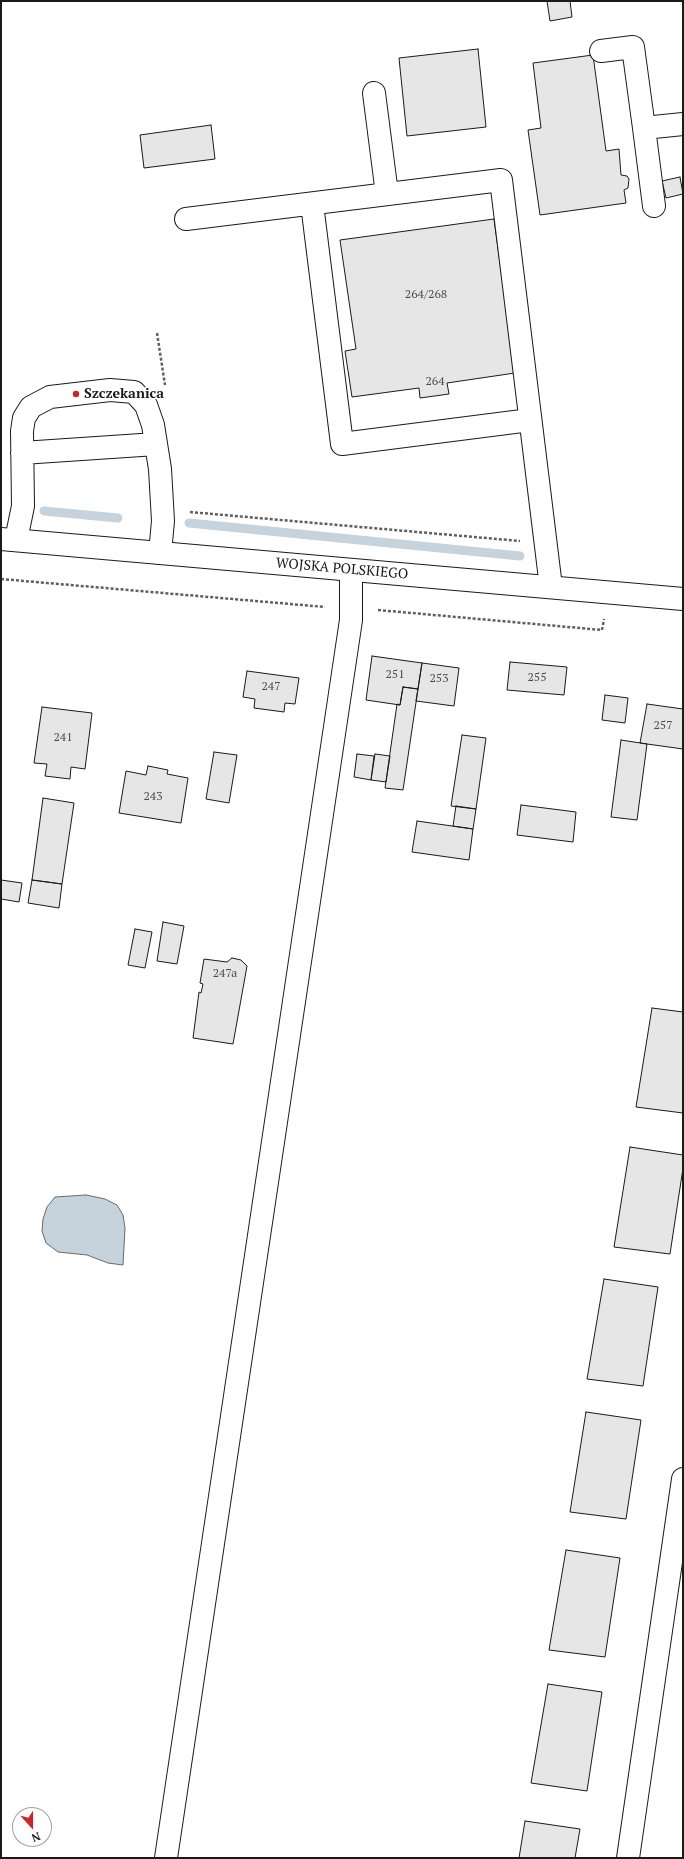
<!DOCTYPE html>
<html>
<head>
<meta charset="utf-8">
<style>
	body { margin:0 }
	#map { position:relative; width:684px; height:1859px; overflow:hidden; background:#fff; font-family:"PT Serif",serif }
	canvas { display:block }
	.frame { position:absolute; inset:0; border:2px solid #1a1a1a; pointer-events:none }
	.north { position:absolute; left:12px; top:1807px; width:40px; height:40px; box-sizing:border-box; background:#fff; border:1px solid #a3a3a3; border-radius:50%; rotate:159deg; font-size:11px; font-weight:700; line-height:16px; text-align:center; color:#1a1a1a }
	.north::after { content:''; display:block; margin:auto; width:14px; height:18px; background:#c62828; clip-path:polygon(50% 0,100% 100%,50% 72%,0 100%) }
</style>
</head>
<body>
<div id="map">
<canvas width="684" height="1859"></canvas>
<div class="frame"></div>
<div class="north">N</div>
</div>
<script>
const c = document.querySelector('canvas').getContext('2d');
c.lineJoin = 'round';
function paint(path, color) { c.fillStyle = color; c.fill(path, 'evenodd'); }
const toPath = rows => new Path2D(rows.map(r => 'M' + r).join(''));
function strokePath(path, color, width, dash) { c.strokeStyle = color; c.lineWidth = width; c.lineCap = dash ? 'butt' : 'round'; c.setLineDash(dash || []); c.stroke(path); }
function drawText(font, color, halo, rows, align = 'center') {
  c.font = font + ' "PT Serif",serif'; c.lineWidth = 3; c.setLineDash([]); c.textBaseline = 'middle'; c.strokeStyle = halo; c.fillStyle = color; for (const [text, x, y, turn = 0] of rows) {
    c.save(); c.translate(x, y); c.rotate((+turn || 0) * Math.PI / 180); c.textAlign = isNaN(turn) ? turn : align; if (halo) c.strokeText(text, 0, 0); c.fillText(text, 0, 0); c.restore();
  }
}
const water = toPath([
	[86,1195,105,1199,117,1205,123,1215,125,1228,123,1265,108,1263,87,1255,58,1252,46,1243,42,1231,43,1219,47,1207,55,1197,86,1195]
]);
paint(water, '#c6d2dc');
strokePath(water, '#6a6a6a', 1);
strokePath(toPath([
	[44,511,118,518],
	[189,523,520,556]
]), '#c6d2dc', 9);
const building = toPath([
	[547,1,570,1,572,17,550,21,547,1],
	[478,49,486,127,407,136,399,58,478,49],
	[593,55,606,151,619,149,621,175,627,176,629,179,628,188,624,190,626,203,540,215,528,130,541,128,533,63,593,55],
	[211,125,215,159,144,168,140,135,211,125],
	[680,177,683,194,666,198,662,181,680,177],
	[494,219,515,373,447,383,449,394,420,398,419,388,352,397,345,351,356,349,340,240,494,219],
	[372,656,422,663,418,689,403,687,400,705,366,700,372,656],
	[510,662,567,667,564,695,507,690,510,662],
	[422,663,459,668,454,706,416,701,422,663],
	[247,671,299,678,295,704,285,703,284,712,254,708,255,699,243,697,247,671],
	[403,687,418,689,403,790,385,788,397,704,400,705,403,687],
	[605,695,628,698,625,723,602,720,605,695],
	[647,704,683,709,683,749,640,743,647,704],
	[42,707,92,713,85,769,71,767,70,779,45,776,47,764,34,763,42,707],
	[462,735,486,738,476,809,451,806,462,735],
	[621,740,647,744,637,820,611,817,621,740],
	[214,752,237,755,229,803,206,799,214,752],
	[357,754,374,756,371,780,354,777,357,754],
	[375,754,390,756,386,782,371,780,375,754],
	[148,766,168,770,167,774,188,778,181,823,119,813,126,771,146,775,148,766],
	[43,798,74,803,62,884,32,880,43,798],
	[521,805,576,812,573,842,517,835,521,805],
	[456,806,476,809,473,829,453,826,456,806],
	[417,821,473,829,469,860,412,852,417,821],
	[1,880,22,883,19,902,1,899,1,880],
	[32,880,62,884,59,908,28,903,32,880],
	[163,922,184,926,177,964,157,961,163,922],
	[135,929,152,932,145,968,128,965,135,929],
	[232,958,241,960,247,966,233,1044,193,1038,199,992,201,993,203,984,200,983,204,959,227,962,232,958],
	[652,1008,683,1012,683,1113,636,1107,652,1008],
	[630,1147,683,1155,683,1168,670,1254,614,1247,630,1147],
	[604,1279,658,1287,643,1386,587,1379,604,1279],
	[586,1412,641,1420,626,1519,570,1512,586,1412],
	[566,1550,620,1558,605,1657,549,1650,566,1550],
	[548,1684,602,1692,587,1791,531,1783,548,1684],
	[525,1821,580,1829,575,1858,519,1858,525,1821]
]);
paint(building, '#e6e6e6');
strokePath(building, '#1a1a1a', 1);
const minor = toPath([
	[601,51,633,47,644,128,683,124],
	[374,93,387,194],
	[644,128,654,206],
	[312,204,342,444,530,420],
	[186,219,501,180,551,587],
	[22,453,156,444],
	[16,540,23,506,22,431,24,418,31,407,50,397,110,390,134,392,146,405,153,425,160,469,163,521,160,553],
	[166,1858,351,620,351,571],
	[628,1858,683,1479]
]);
const major = toPath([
	[1,539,683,599]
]);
strokePath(minor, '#1a1a1a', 24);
strokePath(major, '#1a1a1a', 24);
strokePath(toPath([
	[157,333,165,385],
	[190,512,520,541],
	[1,579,325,607],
	[378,610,602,630,604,619]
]), '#5f5f5f', 2.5, [3, 2]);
strokePath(minor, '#fff', 22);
strokePath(major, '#fff', 22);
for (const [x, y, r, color] of [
	[76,394,4,"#c62828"]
]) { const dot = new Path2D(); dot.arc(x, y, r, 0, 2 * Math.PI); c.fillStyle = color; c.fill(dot); strokePath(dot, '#fff', 1.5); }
drawText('12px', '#4d4d4d', null, [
	["264/268",426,295],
	["264",435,382],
	["251",395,675],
	["255",537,678],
	["253",439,679],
	["247",271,687],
	["257",663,726],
	["241",63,738],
	["243",153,797],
	["247a",225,974]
]);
drawText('bold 14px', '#1a1a1a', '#fff', [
	["Szczekanica",84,394]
], 'left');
drawText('14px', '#1a1a1a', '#fff', [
	["WOJSKA POLSKIEGO",342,569,5]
]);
</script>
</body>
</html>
